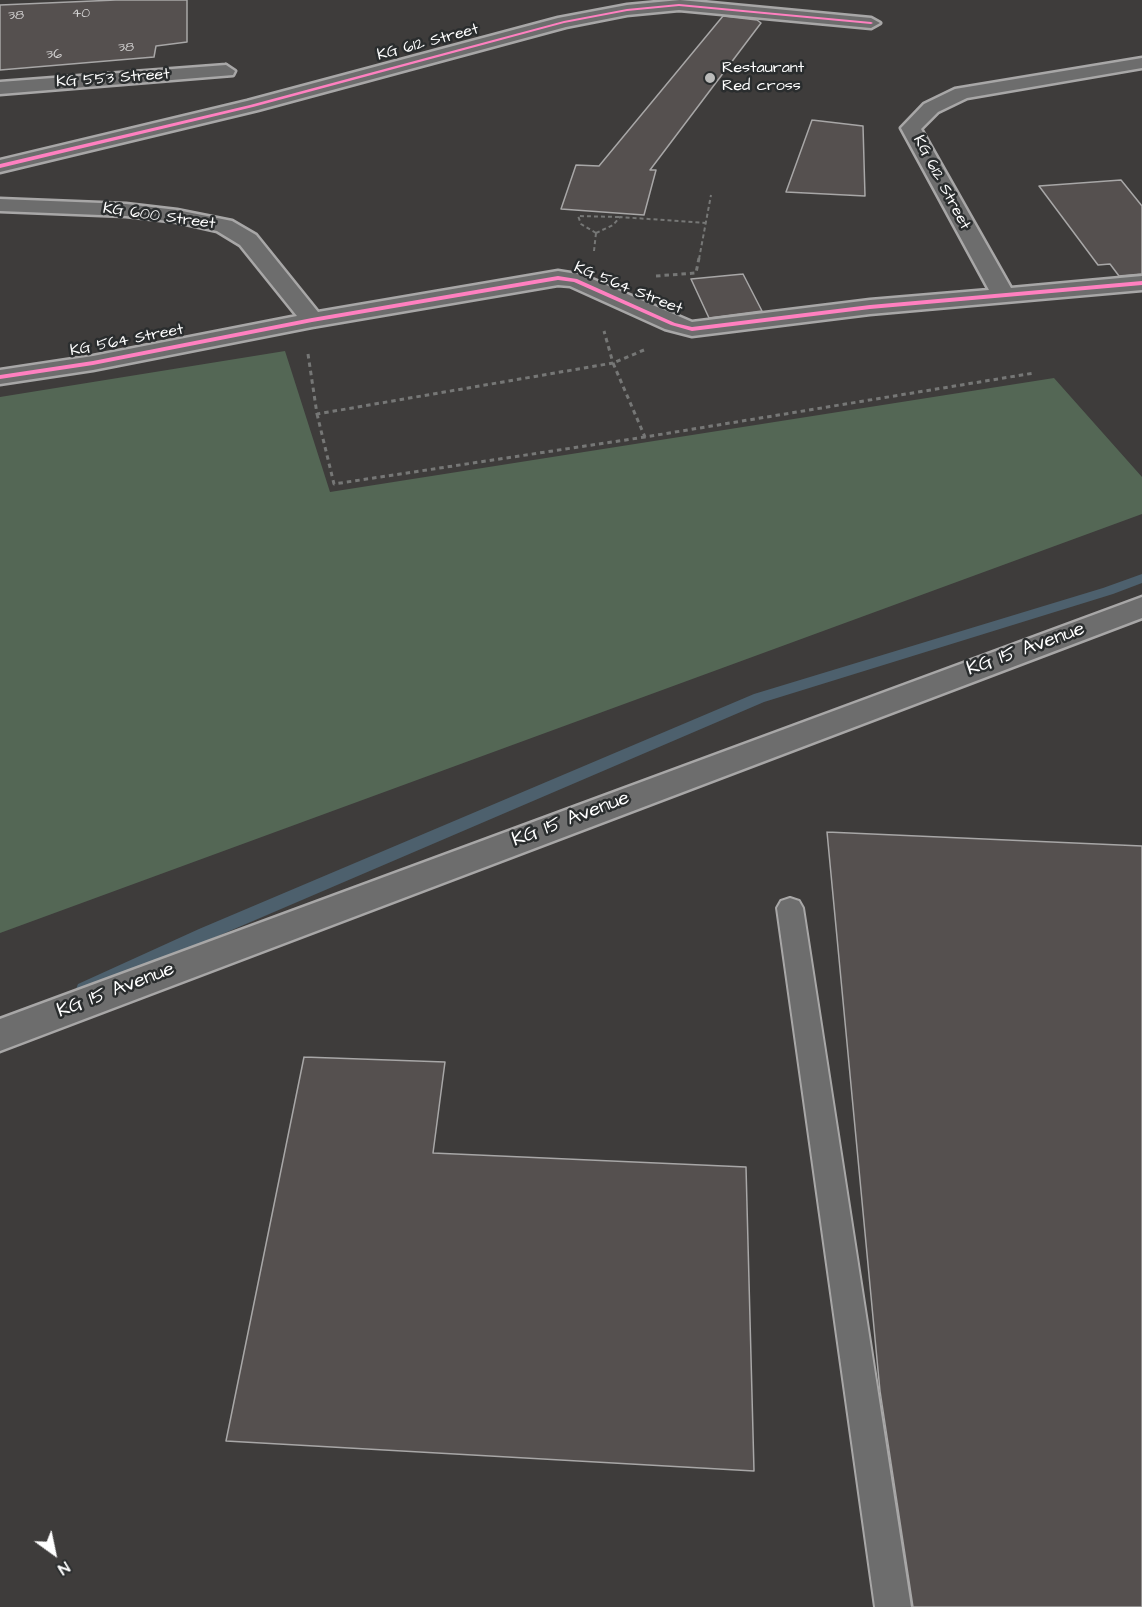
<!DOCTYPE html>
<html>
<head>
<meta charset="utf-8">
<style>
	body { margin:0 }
	#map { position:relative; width:1142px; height:1607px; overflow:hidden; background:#3e3c3b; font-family:"Architects Daughter",sans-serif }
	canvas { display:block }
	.north { position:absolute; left:24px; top:1523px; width:60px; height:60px; -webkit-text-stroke:4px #2a2d2e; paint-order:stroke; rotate:147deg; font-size:16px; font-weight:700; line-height:24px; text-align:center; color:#fff }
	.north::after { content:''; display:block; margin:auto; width:21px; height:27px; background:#fff; clip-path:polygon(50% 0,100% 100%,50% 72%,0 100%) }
</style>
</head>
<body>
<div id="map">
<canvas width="1142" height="1607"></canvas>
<div class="north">N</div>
</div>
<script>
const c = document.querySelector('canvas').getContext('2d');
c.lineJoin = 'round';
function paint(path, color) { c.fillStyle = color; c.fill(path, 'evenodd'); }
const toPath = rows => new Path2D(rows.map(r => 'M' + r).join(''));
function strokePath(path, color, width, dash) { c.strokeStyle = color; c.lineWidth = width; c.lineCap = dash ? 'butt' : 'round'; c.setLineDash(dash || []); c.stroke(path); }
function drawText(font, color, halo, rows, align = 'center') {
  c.font = font + ' "Architects Daughter",sans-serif'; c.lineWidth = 5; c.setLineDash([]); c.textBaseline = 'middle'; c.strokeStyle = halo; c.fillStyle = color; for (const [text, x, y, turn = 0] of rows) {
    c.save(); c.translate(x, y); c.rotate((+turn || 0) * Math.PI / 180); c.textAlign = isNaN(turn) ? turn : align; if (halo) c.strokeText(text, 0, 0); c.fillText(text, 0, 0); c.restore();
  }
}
paint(toPath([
	[285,351,330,492,1054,378,1142,477,1142,514,0,933,0,397]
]), '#546755');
paint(toPath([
	[1142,574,1142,583,1113,594,764,702,211,939,90,994,84,996,78,994,76,989,78,984,199,929,754,694,1103,588,1142,574]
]), '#4d606d');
const building = toPath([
	[116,0,187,0,187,42,156,46,154,57,0,70,0,5,116,0],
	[723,16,757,20,761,23,650,170,656,170,644,215,561,209,576,165,599,166,723,16],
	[812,120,863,126,865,196,786,192,812,120],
	[1121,180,1142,206,1142,274,1119,276,1110,264,1098,265,1039,186,1121,180],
	[743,274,762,311,709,318,691,279,743,274],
	[827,832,1142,846,1142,1607,913,1607,880,1391,827,832],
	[304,1057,445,1062,433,1153,746,1167,754,1471,226,1441,304,1057]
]);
paint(building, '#55504f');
strokePath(building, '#a8a7a7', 1.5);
const service = toPath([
	[790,898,799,901,803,908,911,1607,875,1607,777,908,781,901,790,898]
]);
const minor = toPath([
	[680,0,871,18,880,23,871,28,679,10,627,15,566,27,258,110,0,172,0,160,247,101,558,18,627,5,680,0],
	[1142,58,1142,68,967,98,938,112,921,129,1011,288,1142,276,1142,290,870,314,692,336,665,329,570,286,558,285,312,327,93,370,0,384,0,370,93,356,297,316,240,245,217,231,177,222,126,216,0,211,0,199,126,204,177,210,232,221,256,235,318,312,558,271,583,275,692,322,870,300,989,290,901,128,924,104,955,89,1142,58],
	[226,65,235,71,233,75,0,94,0,82,226,65]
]);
const secondary = toPath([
	[1142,597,1142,618,0,1051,0,1019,1142,597]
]);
strokePath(service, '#a8a7a7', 4);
strokePath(minor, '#a8a7a7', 5);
strokePath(secondary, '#a8a7a7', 5);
strokePath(toPath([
	[596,233,613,225,620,217,706,223],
	[596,233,581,224,578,216,620,217],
	[594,251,596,233],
	[699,259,711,195]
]), '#767776', 2, [4, 3]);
strokePath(toPath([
	[656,276,696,273,699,258],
	[644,350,613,363,645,437,1034,373],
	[308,354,317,414,613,363,604,331],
	[317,414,334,484,645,437]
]), '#767776', 3, [4.5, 4]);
paint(service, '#6d6d6d');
paint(minor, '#6d6d6d');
paint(secondary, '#6d6d6d');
paint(toPath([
	[679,4,871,22,873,23,871,24,679,6,627,11,564,23,253,107,0,168,0,164,250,105,564,21,627,9,679,4],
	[558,276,577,279,675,323,692,327,870,305,1142,281,1142,285,870,309,692,331,671,325,574,282,558,280,312,322,93,365,0,379,0,375,93,361,312,318,558,276]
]), '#ff80c0');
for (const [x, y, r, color] of [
	[710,78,6,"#bbbbba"]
]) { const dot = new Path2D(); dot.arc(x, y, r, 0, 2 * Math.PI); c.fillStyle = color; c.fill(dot); strokePath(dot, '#2a2d2e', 2); }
drawText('14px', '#d4d3d3', null, [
	["40",81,14],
	["38",16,16],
	["38",126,48],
	["36",54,55]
]);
drawText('16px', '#fff', '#2a2d2e', [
	["KG 612 Street",428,43,-15],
	["KG 553 Street",113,79,-4],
	["KG 612 Street",941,183,62],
	["KG 600 Street",159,217,8],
	["KG 564 Street",628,289,22],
	["KG 564 Street",127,341,-11]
]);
drawText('16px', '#fff', '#2a2d2e', [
	["Restaurant",722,69],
	["Red cross",722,87]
], 'left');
drawText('20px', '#fff', '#2a2d2e', [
	["KG 15 Avenue",1026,650,-20],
	["KG 15 Avenue",571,820,-21],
	["KG 15 Avenue",116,991,-21]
]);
</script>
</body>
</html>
